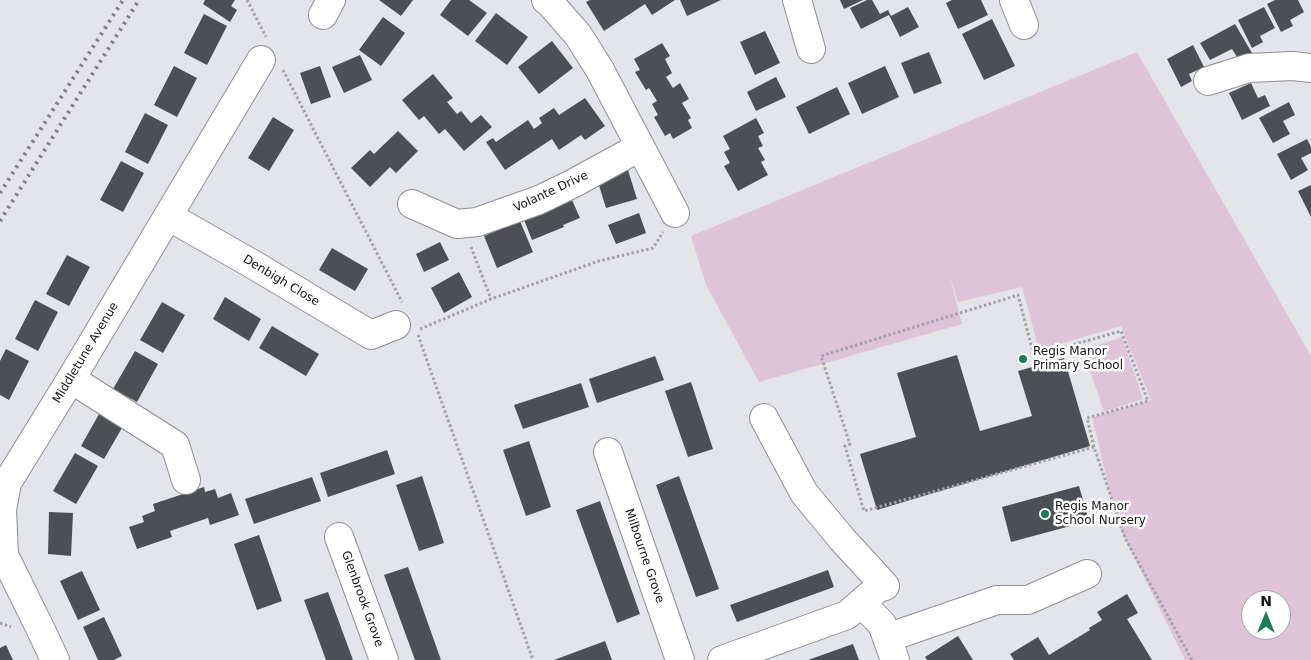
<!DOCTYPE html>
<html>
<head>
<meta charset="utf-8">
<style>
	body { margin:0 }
	#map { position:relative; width:1311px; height:660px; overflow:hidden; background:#e4e4eb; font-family:"DejaVu Sans",sans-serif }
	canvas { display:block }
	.north { position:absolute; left:1241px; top:590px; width:50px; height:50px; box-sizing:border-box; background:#fff; border:1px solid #a1a1a2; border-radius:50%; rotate:0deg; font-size:14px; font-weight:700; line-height:20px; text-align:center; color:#141417 }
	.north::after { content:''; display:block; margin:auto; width:18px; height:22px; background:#1a7d56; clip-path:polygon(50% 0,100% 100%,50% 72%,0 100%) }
</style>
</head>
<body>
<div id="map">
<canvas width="1311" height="660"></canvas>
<div class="north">N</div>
</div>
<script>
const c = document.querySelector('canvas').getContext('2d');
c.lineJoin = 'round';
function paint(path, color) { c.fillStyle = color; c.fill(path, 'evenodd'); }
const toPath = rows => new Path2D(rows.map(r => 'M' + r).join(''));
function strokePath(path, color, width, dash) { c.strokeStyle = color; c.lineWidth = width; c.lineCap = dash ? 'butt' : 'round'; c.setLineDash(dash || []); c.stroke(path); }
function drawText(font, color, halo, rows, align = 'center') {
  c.font = font + ' "DejaVu Sans",sans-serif'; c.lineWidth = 5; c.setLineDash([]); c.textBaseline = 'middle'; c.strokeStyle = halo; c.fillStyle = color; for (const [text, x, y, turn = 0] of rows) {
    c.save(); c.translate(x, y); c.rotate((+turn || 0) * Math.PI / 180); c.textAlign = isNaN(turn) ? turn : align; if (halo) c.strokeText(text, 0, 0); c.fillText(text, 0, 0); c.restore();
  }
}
paint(toPath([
	[1137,52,1311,356,1311,660,1185,660,1117,522,1092,417,1151,400,1121,326,1039,350,1022,287,958,302,949,273,962,324,759,382,706,285,691,236],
	[1251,600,1281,600,1281,630,1251,630],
	[1122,337,1143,399,1104,412,1083,350]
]), '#dfc4d9');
paint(toPath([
	[205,0,235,0,231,6,237,10,230,22,203,4],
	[379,0,413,0,401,16],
	[451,0,469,0,487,13,468,36,440,15],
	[590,0,675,0,652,15,645,4,604,31,586,2],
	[680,0,721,0,687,16],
	[840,0,863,0,844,9],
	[867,0,872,0,880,14,888,10,891,16,908,7,919,27,900,37,889,15,861,29,850,8],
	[952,0,981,0,988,15,958,29,946,3],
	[1275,0,1298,0,1304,12,1290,20,1293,26,1281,32,1267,4],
	[1264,7,1275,28,1260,36,1263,42,1252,48,1238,20],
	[496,13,528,37,507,65,475,41],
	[204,14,227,26,207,65,184,53],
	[383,17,405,33,381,66,359,50],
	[992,19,1015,66,984,80,962,34],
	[1235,24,1252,53,1239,60,1232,49,1210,60,1200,43],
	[765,31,780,63,755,75,740,42],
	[552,41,573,68,539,94,518,67],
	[662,43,670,56,665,59,672,73,666,77,673,88,680,83,689,99,682,103,691,118,688,120,692,128,673,139,670,133,665,136,654,117,658,115,652,104,657,101,649,88,646,90,635,72,640,70,634,59],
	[1193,45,1204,67,1189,74,1192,81,1181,87,1167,59],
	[929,52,942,83,914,94,901,63],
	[360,55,372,80,344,93,332,67],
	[174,66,197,78,177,117,154,105],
	[320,66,331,97,311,104,300,73],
	[885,66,899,97,862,114,848,83],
	[433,74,453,98,447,102,457,114,461,111,471,123,481,115,492,127,464,151,445,129,439,134,424,116,419,120,402,100],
	[776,77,786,97,756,111,747,92],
	[1251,83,1258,98,1265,95,1270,106,1242,120,1229,93],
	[837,87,850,114,809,134,796,107],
	[585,98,605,126,585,140,581,135,559,150,552,139,505,170,486,142,493,138,496,142,528,120,534,129,542,123,539,118,554,108,559,115],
	[1289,102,1295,115,1283,121,1290,134,1273,143,1259,118],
	[145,113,168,125,148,164,125,152],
	[273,117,294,130,269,171,248,158],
	[756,118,764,133,758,136,763,146,758,148,765,160,761,162,768,175,738,191,724,166,730,163,724,152,730,149,723,136],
	[398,131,418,151,396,173,390,167,370,187,351,168,370,150,374,154],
	[1307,139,1311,147,1311,153,1301,158,1308,170,1291,180,1277,154],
	[121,161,144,173,123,212,100,200],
	[628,170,637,199,606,208,597,179],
	[1311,185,1311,217,1298,191],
	[572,200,580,218,563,225,564,227,532,240,520,210,557,206],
	[639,213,646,233,616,244,608,225],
	[520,221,533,252,497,268,484,236],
	[440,242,449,260,424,272,416,254],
	[332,248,368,269,355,291,319,270],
	[67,255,90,267,69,306,46,294],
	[459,272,472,297,444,313,431,288],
	[225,297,261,319,249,341,213,319],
	[35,300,58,312,38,351,15,339],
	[162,302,185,315,163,353,140,340],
	[272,326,319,354,306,376,259,348],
	[6,349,29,361,9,400,0,395,0,361],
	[135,351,158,364,137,402,113,389],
	[957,355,980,431,1032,416,1018,371,1064,358,1090,446,877,510,860,454,916,437,897,373],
	[655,356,664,380,597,403,589,379],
	[691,382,713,449,688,457,665,391],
	[581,383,589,407,523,429,514,405],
	[103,407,126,421,104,459,81,446],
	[529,441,551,507,526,516,503,450],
	[387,450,395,474,328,497,320,473],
	[75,453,98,466,76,504,53,491],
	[422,476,444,543,419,551,396,485],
	[679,476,719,589,696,597,656,485],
	[312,477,321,501,254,524,245,499],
	[1079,486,1089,521,1011,542,1002,507],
	[204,487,205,492,215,489,218,498,231,493,239,515,210,525,208,518,170,531,172,537,137,549,129,527,144,522,142,516,155,511,153,504],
	[600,501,640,614,617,623,576,510],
	[49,512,73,513,71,556,48,554],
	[259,535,282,601,257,610,234,544],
	[408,567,441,660,415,660,384,575],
	[828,570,834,587,737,622,730,605],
	[82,571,100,610,78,620,60,581],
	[328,592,353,660,326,660,304,600],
	[1127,594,1138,613,1127,619,1152,660,1014,660,1010,654,1038,637,1049,655,1090,630,1089,628,1102,620,1097,612],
	[104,617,122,656,114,660,98,660,83,627],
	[958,636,973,660,927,660,925,657],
	[605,641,612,660,554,660],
	[853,644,859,660,808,660],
	[6,645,13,660,0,660,0,648]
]), '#4c4f54');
const minor = toPath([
	[546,0,550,3,578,35,600,70,675,213],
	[797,0,811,49],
	[1014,0,1024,25],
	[323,15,331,0],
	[1208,81,1249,68,1293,66,1311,68],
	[412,204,457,224,477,222,539,200,572,184,640,147],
	[168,216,254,265,371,335,396,325],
	[71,379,175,445,186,480],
	[608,452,680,660],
	[339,537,384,660],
	[861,603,882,624,895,660],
	[887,638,997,600,1028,600,1087,574],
	[55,660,40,628,4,555,2,510,7,483,71,379,168,216,261,60],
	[722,660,847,615,878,588,885,586,842,539,804,493,764,418]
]);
strokePath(minor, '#8e8f95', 30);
strokePath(toPath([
	[247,0,266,37],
	[283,70,402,302],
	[471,247,491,299],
	[420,329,491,299,599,261,653,248,663,232],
	[418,335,533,660],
	[1094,447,864,511,845,446,850,444,821,356,1018,295,1034,356,1121,331,1148,401,1087,418,1094,447,1125,538,1192,660],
	[0,623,11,627]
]), '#a0a0a6', 3, [2.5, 2.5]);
strokePath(minor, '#fff', 28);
strokePath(toPath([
	[0,193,123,0],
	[0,221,139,0]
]), '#7f7f84', 4, [2.5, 5]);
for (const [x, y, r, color] of [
	[1023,359,5,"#1a7d56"],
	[1045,514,5,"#1a7d56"]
]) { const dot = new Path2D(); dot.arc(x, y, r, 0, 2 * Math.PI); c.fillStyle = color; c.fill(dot); strokePath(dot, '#fff', 2); }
drawText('12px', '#141417', '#fff', [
	["Volante Drive",551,192,-25],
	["Denbigh Close",281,281,31],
	["Middletune Avenue",86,353,-59],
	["Milbourne Grove",644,556,71],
	["Glenbrook Grove",362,599,70]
]);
drawText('12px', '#141417', '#fff', [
	["Regis Manor",1033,352],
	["Primary School",1033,366],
	["Regis Manor",1055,507],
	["School Nursery",1055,521]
], 'left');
</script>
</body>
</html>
